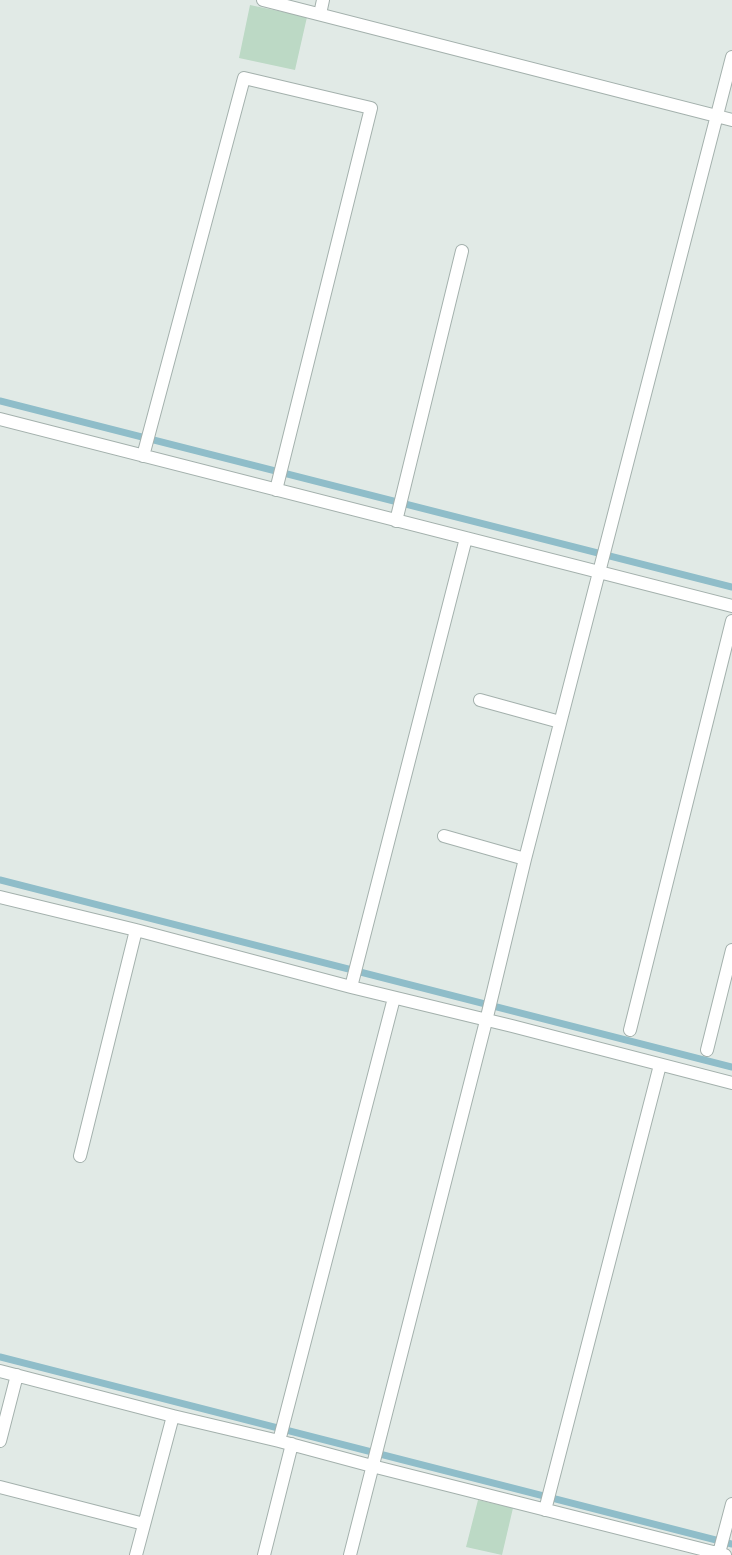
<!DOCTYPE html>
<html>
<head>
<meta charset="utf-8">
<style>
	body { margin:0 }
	canvas { display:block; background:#e1eae6 }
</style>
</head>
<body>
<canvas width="732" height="1555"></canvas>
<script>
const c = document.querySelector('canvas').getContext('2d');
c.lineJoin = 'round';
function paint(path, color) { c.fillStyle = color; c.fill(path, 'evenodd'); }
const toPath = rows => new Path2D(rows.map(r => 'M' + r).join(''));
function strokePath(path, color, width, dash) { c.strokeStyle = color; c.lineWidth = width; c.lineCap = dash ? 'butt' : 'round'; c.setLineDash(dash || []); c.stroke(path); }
paint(toPath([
	[250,5,307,17,295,70,239,58],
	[478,1500,513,1508,502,1555,466,1547]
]), '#bcd9c5');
strokePath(toPath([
	[0,401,732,587],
	[0,880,732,1067],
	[0,1357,732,1544]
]), '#8fbdc9', 7);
const street = toPath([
	[263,0,732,120],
	[320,14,323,0],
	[0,419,732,606],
	[143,456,244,78,371,108,276,490],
	[396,521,462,251],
	[480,700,560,722],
	[444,836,525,859],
	[0,897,136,930,351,987,512,1026,732,1083],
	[351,987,466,538],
	[630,1030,732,621],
	[707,1050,732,950],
	[80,1156,136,930],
	[0,1371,173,1416,279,1441,372,1466,725,1555],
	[0,1441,17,1375],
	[279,1441,394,998],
	[0,1487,144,1524],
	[545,1510,660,1065],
	[719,1553,732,1504],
	[136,1555,173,1416],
	[264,1555,292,1444],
	[350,1555,486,1021,525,859,732,57]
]);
strokePath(street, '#a4b1ad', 14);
strokePath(street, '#fff', 12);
</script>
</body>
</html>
